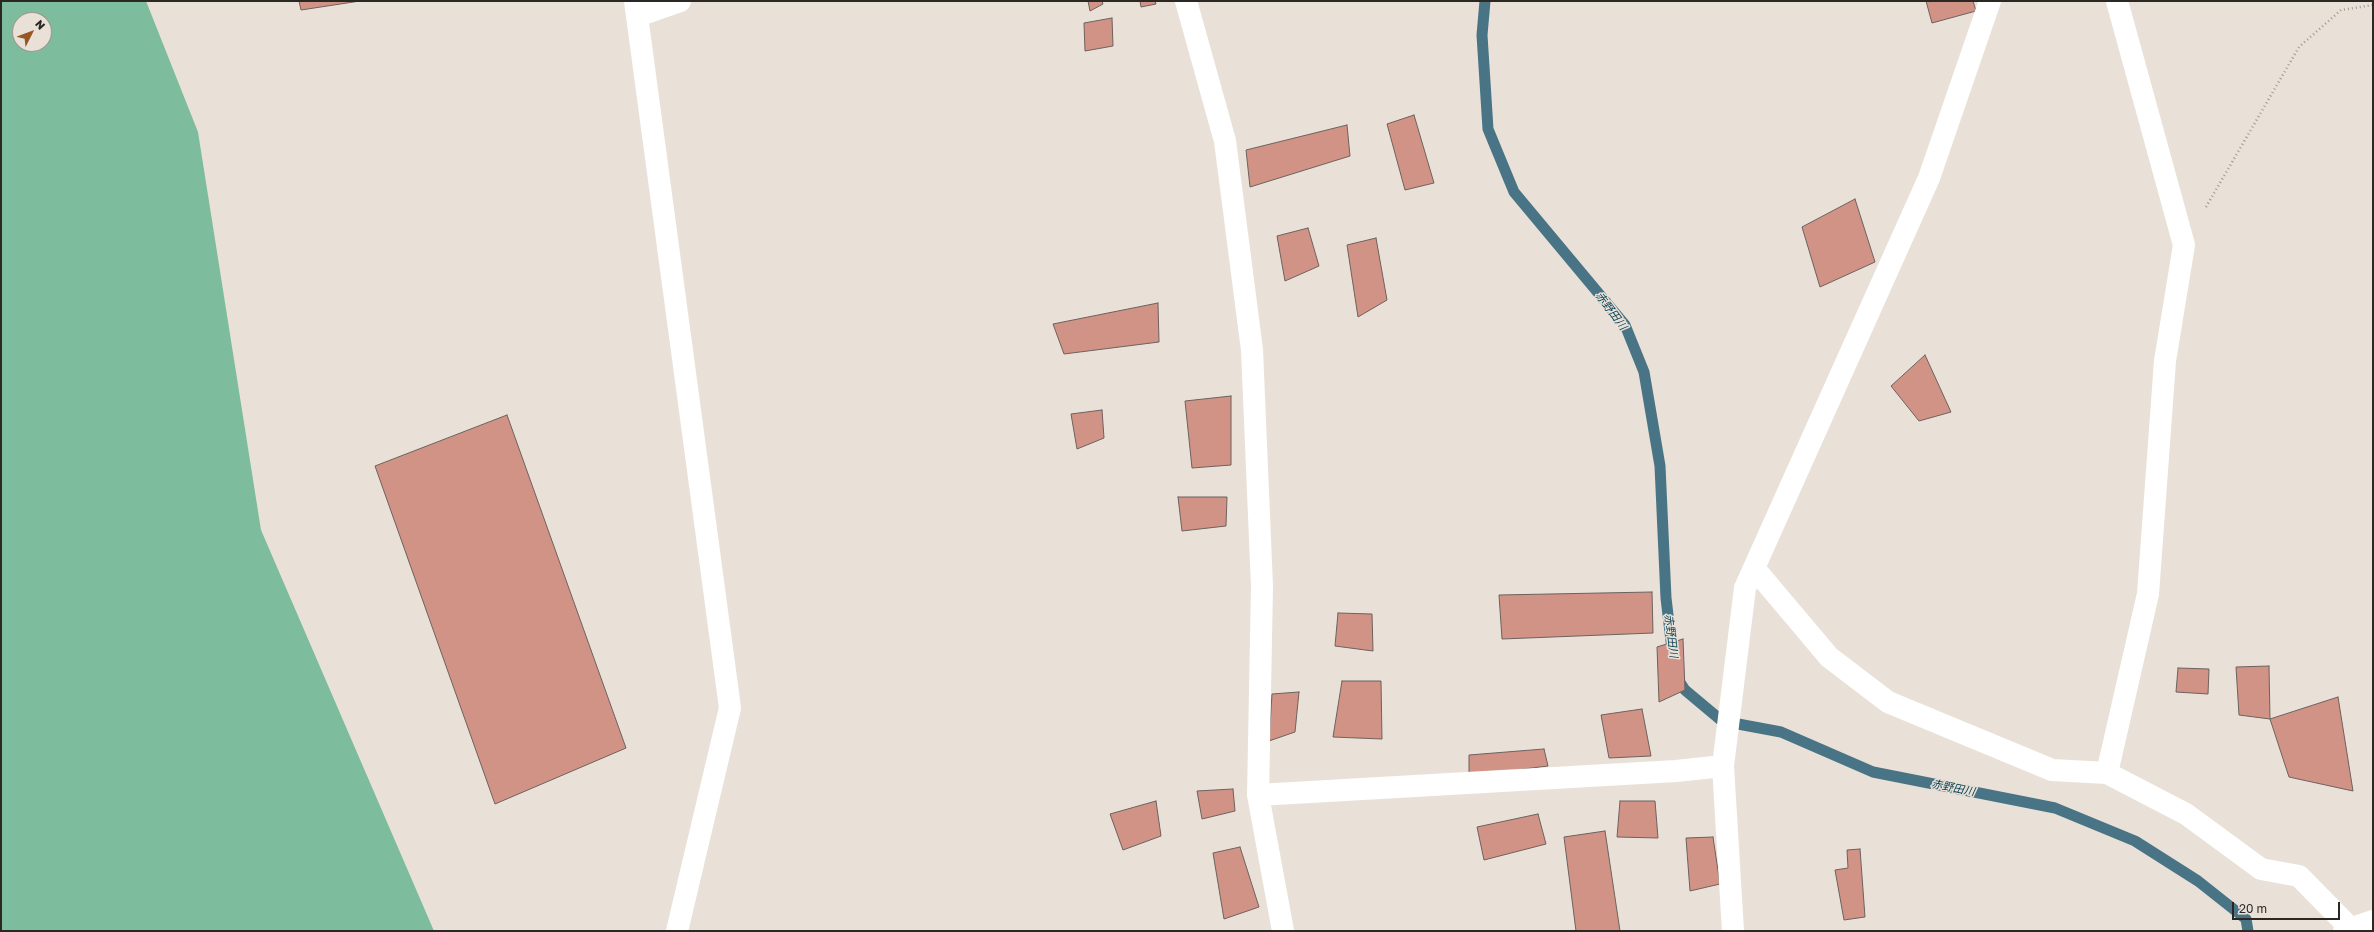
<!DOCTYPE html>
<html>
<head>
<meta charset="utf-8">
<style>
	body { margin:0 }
	#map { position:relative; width:2374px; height:932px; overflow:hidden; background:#e9e1d7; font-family:"Golos Text",sans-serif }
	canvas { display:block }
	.frame { position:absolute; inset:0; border:2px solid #2b2824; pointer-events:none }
	.north { position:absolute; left:12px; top:12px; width:40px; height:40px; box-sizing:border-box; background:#e9e1d7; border:1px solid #9d978f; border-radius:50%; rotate:48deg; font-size:11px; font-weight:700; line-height:16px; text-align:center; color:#2b2824 }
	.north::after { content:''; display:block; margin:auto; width:14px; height:18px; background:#995625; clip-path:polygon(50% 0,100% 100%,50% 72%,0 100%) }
	.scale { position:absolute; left:2232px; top:902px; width:108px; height:18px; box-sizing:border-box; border:2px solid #2b2824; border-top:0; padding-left:5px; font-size:12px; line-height:14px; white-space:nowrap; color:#2b2824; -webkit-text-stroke:3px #e9e1d7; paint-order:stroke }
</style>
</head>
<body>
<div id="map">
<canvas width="2374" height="932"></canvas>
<div class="frame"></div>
<div class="north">N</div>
<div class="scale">20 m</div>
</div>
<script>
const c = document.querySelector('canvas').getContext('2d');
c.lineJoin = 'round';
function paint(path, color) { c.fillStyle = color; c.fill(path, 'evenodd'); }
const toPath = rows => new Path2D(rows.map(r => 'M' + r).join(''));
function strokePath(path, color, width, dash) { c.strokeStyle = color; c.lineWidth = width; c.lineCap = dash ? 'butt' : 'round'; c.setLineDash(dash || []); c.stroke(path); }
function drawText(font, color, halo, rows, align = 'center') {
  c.font = font + ' "Golos Text","Noto Sans JP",sans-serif'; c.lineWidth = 3; c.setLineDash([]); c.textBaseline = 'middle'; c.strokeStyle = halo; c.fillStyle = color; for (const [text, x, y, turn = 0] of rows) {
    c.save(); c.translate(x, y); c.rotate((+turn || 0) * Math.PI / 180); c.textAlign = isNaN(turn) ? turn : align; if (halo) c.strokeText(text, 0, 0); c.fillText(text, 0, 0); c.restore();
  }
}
paint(toPath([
	[1,1,146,1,198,132,261,530,434,931,1,931],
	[20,20,44,20,44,44,20,44]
]), '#7ebc9e');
strokePath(toPath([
	[1485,1,1482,35,1488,129,1514,192,1625,325,1644,372,1660,466,1666,598,1673,658],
	[1677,678,1685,690,1722,721,1781,732,1873,772,2055,808,2135,841,2198,881,2246,919,2248,931]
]), '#487486', 11);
const building = toPath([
	[299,1,360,1,301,10,299,1],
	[1088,1,1102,1,1103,4,1090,11,1088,1],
	[1140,1,1155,1,1156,4,1141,7,1140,1],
	[1926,1,1973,1,1976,11,1932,23,1926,1],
	[1112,18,1113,46,1085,51,1084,23,1112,18],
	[1414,115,1434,183,1405,190,1387,124,1414,115],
	[1347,125,1350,156,1250,187,1246,150,1347,125],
	[1855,199,1875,262,1820,287,1802,227,1855,199],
	[1308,228,1319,266,1285,281,1277,236,1308,228],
	[1376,238,1387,300,1358,317,1347,245,1376,238],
	[1158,303,1159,342,1064,354,1053,324,1158,303],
	[1925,355,1951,412,1919,421,1891,386,1925,355],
	[1231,396,1231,465,1192,468,1185,401,1231,396],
	[1102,410,1104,438,1077,449,1071,414,1102,410],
	[507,415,626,748,495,804,375,466,507,415],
	[1178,497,1227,497,1226,526,1182,531,1178,497],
	[1652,592,1653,633,1502,639,1499,595,1652,592],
	[1338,613,1372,614,1373,651,1335,646,1338,613],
	[1683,639,1685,690,1659,702,1657,647,1683,639],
	[2269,666,2270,719,2239,715,2236,667,2269,666],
	[2178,668,2209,669,2208,694,2176,692,2178,668],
	[1342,681,1381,681,1382,739,1333,737,1342,681],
	[1299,692,1295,732,1269,741,1272,694,1299,692],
	[2338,697,2353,791,2289,777,2270,719,2338,697],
	[1642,709,1651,756,1609,758,1601,715,1642,709],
	[1544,749,1548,766,1469,776,1469,755,1544,749],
	[1233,789,1235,811,1202,819,1197,791,1233,789],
	[1156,801,1161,836,1123,850,1110,814,1156,801],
	[1620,801,1655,801,1658,838,1617,837,1620,801],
	[1538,814,1546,844,1484,860,1477,827,1538,814],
	[1605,831,1620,931,1576,931,1564,837,1605,831],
	[1713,837,1720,884,1690,891,1686,838,1713,837],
	[1240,847,1259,907,1224,919,1213,853,1240,847],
	[1860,849,1865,917,1844,920,1835,870,1848,868,1847,850,1860,849]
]);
paint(building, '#d09385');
strokePath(building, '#6d615e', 1);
strokePath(toPath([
	[2206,207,2299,47,2341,10,2373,5]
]), '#9d978f', 2.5, [1, 3]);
strokePath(toPath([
	[635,1,730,708,677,931],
	[1186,1,1225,141,1252,350,1262,586,1258,795,1283,931],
	[2117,1,2184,245,2165,361,2148,594,2107,773,2186,814,2261,869,2299,876,2353,931],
	[637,16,680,1],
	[1754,568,1829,657,1888,702,2052,770,2107,773],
	[1258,795,1676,771,1723,766],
	[1733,931,1723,766,1745,588,1929,178,1990,1],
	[2344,931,2373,921]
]), '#fff', 22);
drawText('italic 11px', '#003c50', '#e9e1d7', [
	["赤野田川",1611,311,53],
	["赤野田川",1671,636,83],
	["赤野田川",1953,788,11]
]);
</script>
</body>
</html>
